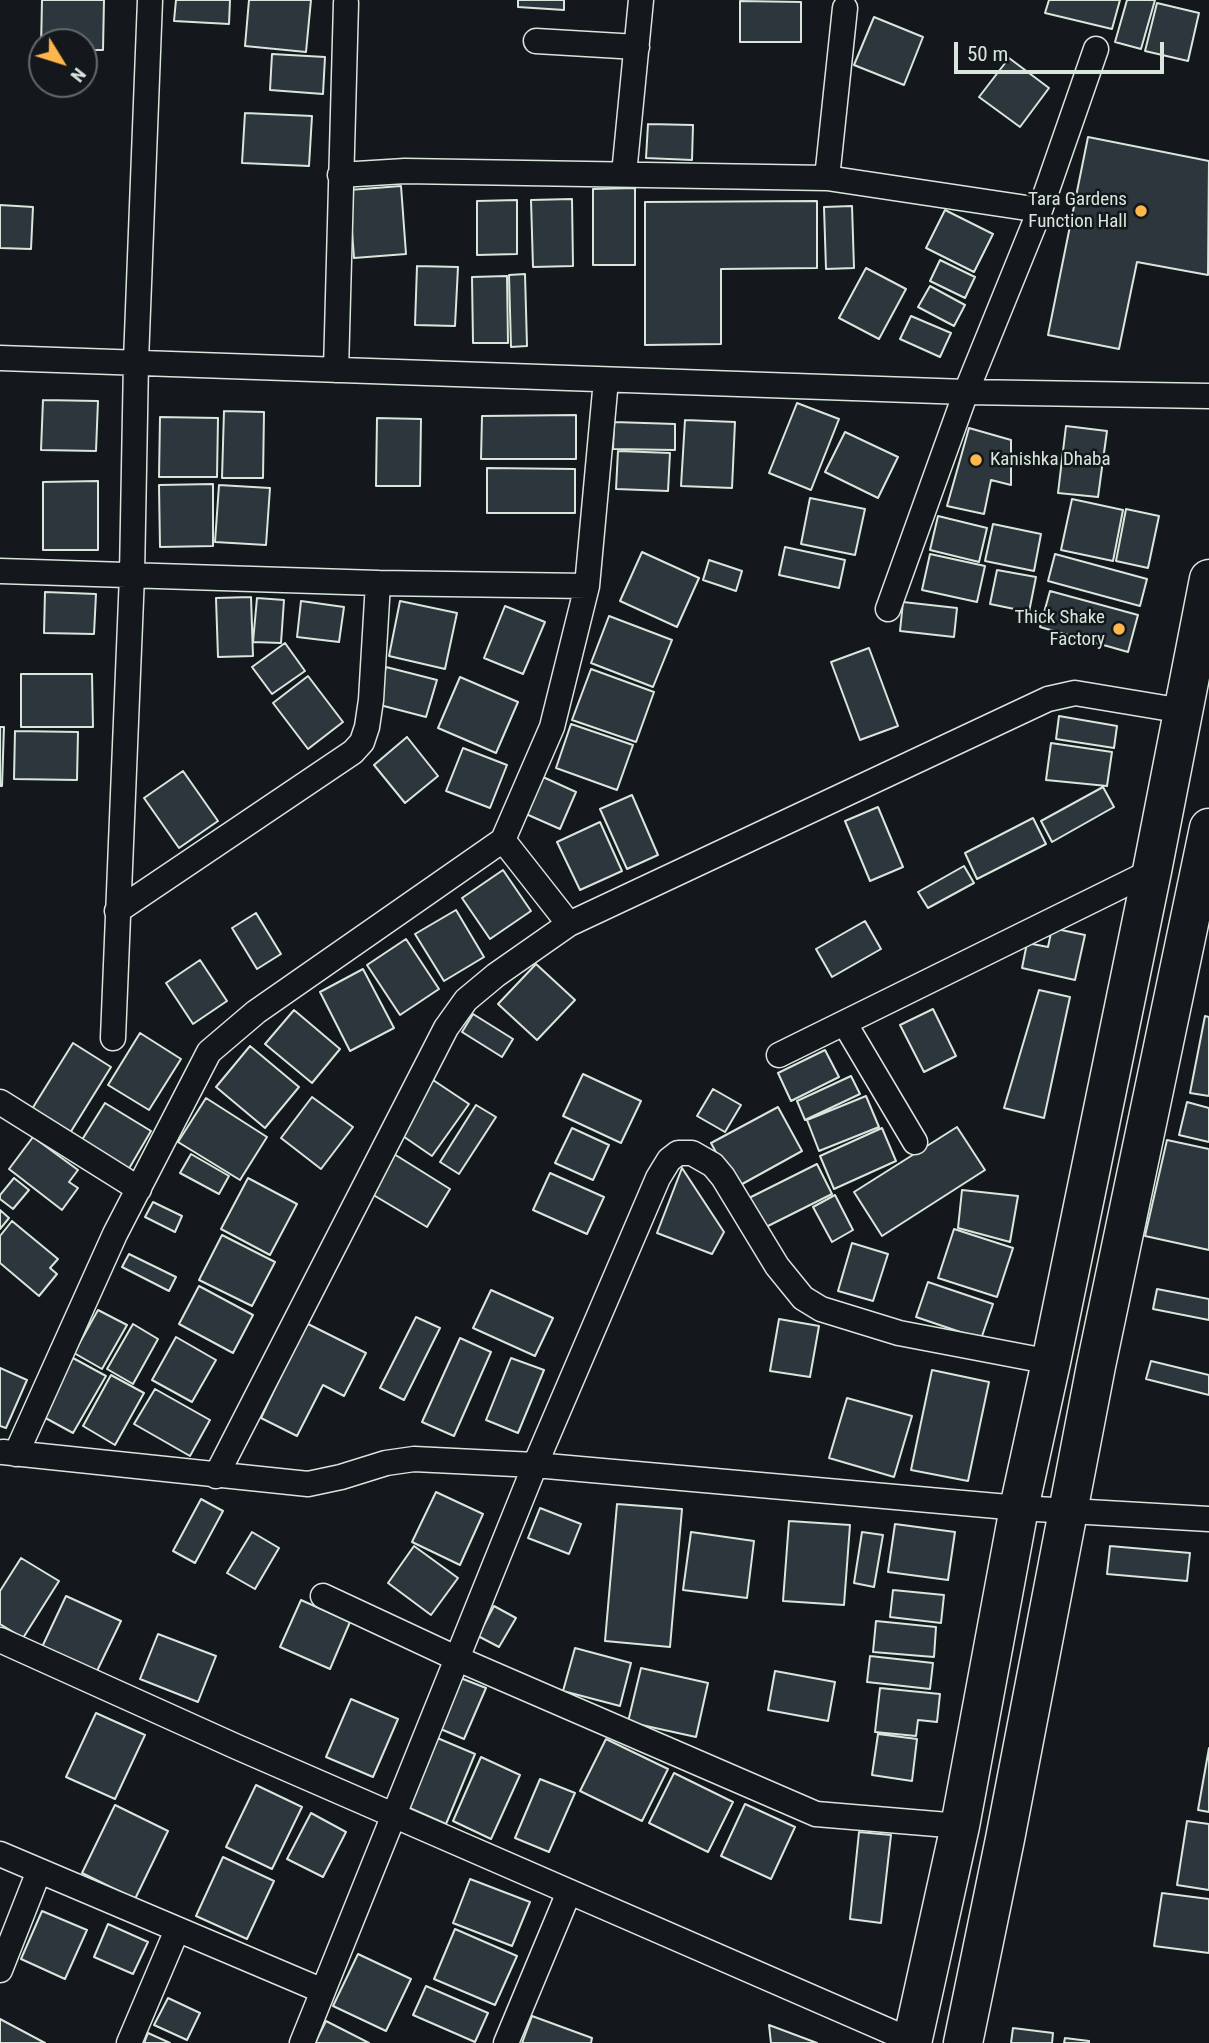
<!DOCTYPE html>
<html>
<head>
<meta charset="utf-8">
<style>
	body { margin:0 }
	#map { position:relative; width:1209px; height:2043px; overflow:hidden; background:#14181c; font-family:"Roboto Condensed",sans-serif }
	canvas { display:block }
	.north { position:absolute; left:28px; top:28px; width:70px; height:70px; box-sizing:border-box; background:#14181c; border:2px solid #626a69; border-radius:50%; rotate:128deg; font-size:19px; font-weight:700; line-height:28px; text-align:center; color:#d8e6dc }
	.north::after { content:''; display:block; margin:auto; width:24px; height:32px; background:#ffb74d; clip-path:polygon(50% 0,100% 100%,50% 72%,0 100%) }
	.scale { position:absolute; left:954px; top:42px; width:210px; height:32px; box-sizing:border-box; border:4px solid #d8e6dc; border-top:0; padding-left:9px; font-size:21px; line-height:24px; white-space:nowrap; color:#d8e6dc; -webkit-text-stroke:5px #14181c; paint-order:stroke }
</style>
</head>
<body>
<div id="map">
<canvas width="1209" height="2043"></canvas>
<div class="north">N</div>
<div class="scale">50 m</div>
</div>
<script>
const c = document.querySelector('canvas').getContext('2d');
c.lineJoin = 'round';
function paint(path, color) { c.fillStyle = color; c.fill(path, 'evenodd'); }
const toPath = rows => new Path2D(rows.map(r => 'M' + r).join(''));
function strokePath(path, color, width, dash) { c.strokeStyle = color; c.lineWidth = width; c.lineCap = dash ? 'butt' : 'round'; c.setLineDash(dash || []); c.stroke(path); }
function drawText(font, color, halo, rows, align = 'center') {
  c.font = font + ' "Roboto Condensed",sans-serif'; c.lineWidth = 5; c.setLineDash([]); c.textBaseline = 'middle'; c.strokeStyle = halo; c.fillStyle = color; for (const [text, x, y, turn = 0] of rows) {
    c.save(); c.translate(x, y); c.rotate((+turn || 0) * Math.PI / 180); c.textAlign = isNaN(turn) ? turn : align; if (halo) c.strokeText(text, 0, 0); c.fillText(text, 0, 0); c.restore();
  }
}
const building = toPath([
	[42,0,104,0,103,50,84,50,84,42,42,42,41,49,42,0],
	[176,0,230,0,229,24,174,21,176,0],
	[249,0,311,0,306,52,245,46,249,0],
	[518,0,564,0,564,10,518,7,518,0],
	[1049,0,1120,0,1112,29,1045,13,1049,0],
	[1127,0,1155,0,1141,49,1115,42,1127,0],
	[740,1,801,2,801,42,740,42,740,1],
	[1157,3,1199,13,1188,61,1145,51,1157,3],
	[874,17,923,37,904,85,854,65,874,17],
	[272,54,325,57,323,94,270,90,272,54],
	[1009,58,1049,88,1020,127,979,97,1009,58],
	[245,113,312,116,309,166,242,163,245,113],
	[648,124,693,125,692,160,646,158,648,124],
	[1088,137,1209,161,1208,275,1137,262,1119,349,1048,335,1088,137],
	[401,186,406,254,354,258,349,190,401,186],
	[635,188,635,265,593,265,593,189,635,188],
	[572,199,573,266,533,267,531,200,572,199],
	[517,200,517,254,477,255,477,201,517,200],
	[817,201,817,268,721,269,721,344,645,345,645,202,817,201],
	[0,205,33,207,31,249,0,248,0,205],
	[852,206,854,268,826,269,824,207,852,206],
	[945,210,993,234,974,272,926,248,945,210],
	[940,260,975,277,965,298,930,281,940,260],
	[417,266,458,267,455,326,415,325,417,266],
	[866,268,906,289,879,339,839,318,866,268],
	[525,274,527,346,511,347,509,275,525,274],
	[507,276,508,343,473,343,472,277,507,276],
	[930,286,965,305,954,326,918,307,930,286],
	[911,316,951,333,940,357,900,339,911,316],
	[43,400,98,401,96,451,41,450,43,400],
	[797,403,839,419,811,490,769,473,797,403],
	[224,411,264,412,263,478,222,478,224,411],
	[576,415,576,459,481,459,482,416,576,415],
	[160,417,218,418,217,477,159,477,160,417],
	[377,418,421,419,420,486,376,486,377,418],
	[685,420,735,422,732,488,681,486,685,420],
	[614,422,675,424,675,450,613,449,614,422],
	[1066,426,1107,431,1098,497,1058,493,1066,426],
	[969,428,1011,440,1011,485,991,480,984,514,947,506,969,428],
	[845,432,898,457,878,498,825,472,845,432],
	[618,451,670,453,668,491,616,489,618,451],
	[487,468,575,469,575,513,487,513,487,468],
	[98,481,98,550,43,550,43,482,98,481],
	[213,484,213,546,160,547,159,485,213,484],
	[219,485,270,488,266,545,215,542,219,485],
	[810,498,865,509,855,555,801,544,810,498],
	[1072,499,1123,510,1113,561,1061,550,1072,499],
	[1126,509,1159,516,1148,568,1116,561,1126,509],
	[938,516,987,528,979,562,930,550,938,516],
	[993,524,1041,534,1034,571,985,561,993,524],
	[785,547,845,560,839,588,779,575,785,547],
	[642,552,699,578,677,627,620,601,642,552],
	[930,554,985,566,977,602,922,590,930,554],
	[1055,554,1147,579,1140,606,1048,581,1055,554],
	[709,560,742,571,736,591,703,580,709,560],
	[997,570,1036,577,1029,612,990,604,997,570],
	[1050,591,1138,615,1128,652,1040,627,1050,591],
	[45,592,96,594,94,634,44,633,45,592],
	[251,597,253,656,218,657,216,598,251,597],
	[257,598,284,600,281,643,253,642,257,598],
	[301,601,344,607,339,642,297,637,301,601],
	[400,601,457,613,445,669,389,656,400,601],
	[903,602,957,608,954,637,900,631,903,602],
	[505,606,545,622,523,674,484,658,505,606],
	[609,616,672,640,653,687,591,663,609,616],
	[285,643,305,671,272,694,252,667,285,643],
	[869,648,898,726,860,740,831,662,869,648],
	[386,667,437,680,426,717,376,704,386,667],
	[591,669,654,692,636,742,572,720,591,669],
	[21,674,92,674,93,727,21,727,21,674],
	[308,676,343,722,308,749,273,703,308,676],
	[460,677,518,702,496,753,438,728,460,677],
	[1059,716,1117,726,1114,748,1056,739,1059,716],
	[571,724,633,745,617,790,556,768,571,724],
	[0,727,4,727,2,786,0,786,0,727],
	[15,731,78,732,77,780,14,779,15,731],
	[407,737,438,776,405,803,374,765,407,737],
	[1051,743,1112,752,1107,786,1046,780,1051,743],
	[463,748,507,765,490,808,446,791,463,748],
	[183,771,218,821,179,848,144,798,183,771],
	[543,777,576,792,560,829,526,814,543,777],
	[1103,787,1114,807,1052,842,1041,821,1103,787],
	[632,795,658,855,627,869,600,809,632,795],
	[878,807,903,867,870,881,845,821,878,807],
	[1033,818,1046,844,977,879,965,853,1033,818],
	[600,822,622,871,580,890,557,842,600,822],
	[964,866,974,883,928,908,918,892,964,866],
	[503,870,531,911,490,939,462,898,503,870],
	[456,910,484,957,444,981,415,934,456,910],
	[256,913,281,954,257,969,232,928,256,913],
	[865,921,881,949,832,977,816,949,865,921],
	[1052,928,1085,935,1075,980,1022,968,1027,943,1048,947,1052,928],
	[406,939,439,989,400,1015,367,965,406,939],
	[200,960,227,1001,193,1024,166,983,200,960],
	[536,964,575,1000,537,1040,498,1004,536,964],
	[363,969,394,1028,350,1051,320,992,363,969],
	[1039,990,1070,997,1044,1118,1004,1108,1039,990],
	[933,1009,956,1056,924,1072,900,1025,933,1009],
	[294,1010,340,1049,312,1083,265,1044,294,1010],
	[473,1014,513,1039,502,1057,462,1032,473,1014],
	[1205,1016,1209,1017,1209,1096,1190,1093,1205,1016],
	[140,1033,181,1059,149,1110,108,1085,140,1033],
	[73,1043,111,1067,70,1133,32,1109,73,1043],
	[250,1046,299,1087,265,1128,216,1087,250,1046],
	[825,1050,839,1077,791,1101,778,1073,825,1050],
	[583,1074,641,1101,621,1143,563,1116,583,1074],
	[851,1076,860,1094,805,1120,797,1101,851,1076],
	[433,1080,469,1104,432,1156,397,1132,433,1080],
	[713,1089,741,1105,725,1132,697,1116,713,1089],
	[866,1096,879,1127,819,1151,807,1120,866,1096],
	[312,1097,353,1127,321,1169,281,1138,312,1097],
	[206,1098,267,1137,240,1180,178,1142,206,1098],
	[1187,1102,1209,1108,1209,1142,1179,1135,1187,1102],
	[105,1103,151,1131,127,1172,80,1143,105,1103],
	[476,1105,496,1117,459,1174,440,1162,476,1105],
	[778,1107,802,1151,735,1188,711,1143,778,1107],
	[957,1127,985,1170,882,1236,854,1192,957,1127],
	[572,1128,609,1145,593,1180,555,1163,572,1128],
	[882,1128,896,1161,834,1189,820,1156,882,1128],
	[33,1137,78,1170,69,1182,78,1188,62,1210,9,1169,33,1137],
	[1167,1140,1209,1149,1209,1250,1145,1236,1167,1140],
	[191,1154,229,1176,219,1194,180,1173,191,1154],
	[394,1154,450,1189,427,1227,370,1193,394,1154],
	[817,1164,832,1194,758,1231,743,1201,817,1164],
	[682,1168,724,1232,712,1254,657,1233,682,1168],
	[550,1173,604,1197,587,1234,533,1210,550,1173],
	[14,1178,29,1190,13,1209,0,1199,0,1195,14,1178],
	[248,1178,297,1204,270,1255,221,1229,248,1178],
	[962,1190,1018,1196,1010,1242,958,1228,962,1190],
	[835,1195,853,1230,832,1242,813,1207,835,1195],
	[153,1202,182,1216,175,1232,145,1217,153,1202],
	[0,1210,9,1218,0,1229,0,1210],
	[12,1221,58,1259,50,1268,57,1274,39,1296,0,1263,0,1236,12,1221],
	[954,1229,1013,1248,997,1297,938,1278,954,1229],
	[222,1235,275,1262,252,1306,199,1280,222,1235],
	[852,1243,888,1254,873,1301,838,1291,852,1243],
	[129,1254,176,1277,169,1291,122,1267,129,1254],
	[928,1282,993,1304,981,1339,916,1317,928,1282],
	[199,1286,253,1315,233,1353,179,1324,199,1286],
	[1157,1289,1209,1299,1209,1320,1153,1309,1157,1289],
	[491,1290,553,1318,535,1356,473,1328,491,1290],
	[98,1310,127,1325,102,1369,74,1353,98,1310],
	[416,1317,440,1328,404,1400,380,1388,416,1317],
	[779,1319,819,1326,810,1377,770,1371,779,1319],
	[306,1323,366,1353,344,1396,323,1385,297,1436,261,1418,306,1323],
	[133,1324,158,1339,133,1384,107,1369,133,1324],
	[176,1337,216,1360,192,1402,152,1380,176,1337],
	[460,1338,491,1352,454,1436,422,1422,460,1338],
	[73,1358,106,1376,73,1433,40,1415,73,1358],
	[511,1358,544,1370,518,1433,486,1420,511,1358],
	[1151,1361,1209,1375,1209,1395,1146,1379,1151,1361],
	[0,1368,27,1380,6,1428,0,1426,0,1368],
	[932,1370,989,1382,968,1481,911,1470,932,1370],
	[111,1375,144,1393,115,1445,83,1426,111,1375],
	[155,1389,210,1420,190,1456,134,1424,155,1389],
	[847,1398,912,1416,894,1477,829,1458,847,1398],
	[436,1492,483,1514,460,1565,412,1542,436,1492],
	[201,1499,223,1511,195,1563,173,1551,201,1499],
	[617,1504,682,1509,670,1647,605,1641,617,1504],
	[540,1508,581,1524,569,1554,528,1538,540,1508],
	[789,1521,850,1525,844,1605,783,1601,789,1521],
	[895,1524,955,1532,948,1580,888,1572,895,1524],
	[252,1532,279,1548,255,1589,227,1573,252,1532],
	[691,1532,754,1541,747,1598,683,1590,691,1532],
	[862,1532,883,1535,874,1587,854,1583,862,1532],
	[414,1546,458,1578,431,1615,388,1583,414,1546],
	[1110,1546,1190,1553,1187,1581,1107,1574,1110,1546],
	[21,1558,59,1581,23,1638,0,1624,0,1591,21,1558],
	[893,1590,944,1595,941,1623,890,1617,893,1590],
	[66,1596,121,1621,96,1673,42,1647,66,1596],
	[301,1600,350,1622,330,1669,280,1647,301,1600],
	[494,1606,516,1618,499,1647,478,1636,494,1606],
	[876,1621,936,1627,934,1657,873,1652,876,1621],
	[158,1634,216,1656,198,1702,140,1679,158,1634],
	[575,1648,631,1663,620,1706,563,1691,575,1648],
	[870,1656,933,1663,930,1689,867,1682,870,1656],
	[641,1668,708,1683,696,1737,628,1722,641,1668],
	[775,1671,835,1682,828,1721,768,1710,775,1671],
	[458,1677,486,1688,464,1739,436,1727,458,1677],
	[880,1688,940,1694,937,1722,918,1720,916,1736,875,1732,880,1688],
	[351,1699,398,1719,373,1777,326,1757,351,1699],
	[96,1713,145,1735,115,1799,66,1777,96,1713],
	[878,1734,917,1739,912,1781,872,1775,878,1734],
	[435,1737,475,1754,446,1824,405,1806,435,1737],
	[606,1739,668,1769,642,1821,580,1791,606,1739],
	[1209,1748,1209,1812,1198,1810,1209,1748],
	[481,1757,520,1775,491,1839,453,1821,481,1757],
	[674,1773,733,1802,708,1852,649,1823,674,1773],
	[540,1779,575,1793,549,1852,515,1838,540,1779],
	[256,1785,302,1807,272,1869,226,1847,256,1785],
	[745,1804,795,1827,771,1879,721,1856,745,1804],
	[115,1805,168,1831,135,1899,82,1873,115,1805],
	[311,1813,346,1832,323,1877,287,1859,311,1813],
	[1187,1821,1209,1824,1209,1890,1177,1885,1187,1821],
	[859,1832,891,1835,881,1923,850,1919,859,1832],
	[223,1857,274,1881,247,1939,196,1916,223,1857],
	[470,1879,530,1902,512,1946,453,1923,470,1879],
	[1162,1893,1209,1899,1209,1953,1154,1946,1162,1893],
	[42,1911,87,1930,65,1979,21,1959,42,1911],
	[108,1924,148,1942,133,1974,94,1957,108,1924],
	[455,1929,517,1956,495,2005,434,1979,455,1929],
	[358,1954,411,1979,386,2031,333,2006,358,1954],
	[426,1986,488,2013,475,2042,413,2015,426,1986],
	[168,1998,200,2013,187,2040,154,2025,168,1998],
	[532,2016,592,2038,591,2043,522,2043,532,2016],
	[0,2019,45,2043,0,2043,0,2019],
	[326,2021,369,2043,315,2043,326,2021],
	[769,2025,817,2043,771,2043,769,2025],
	[1013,2028,1053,2033,1052,2043,1011,2043,1013,2028],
	[148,2033,170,2043,144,2043,148,2033],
	[1065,2038,1089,2041,1089,2043,1064,2043,1065,2038]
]);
paint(building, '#2c363c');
strokePath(building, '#d8e6dc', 2);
const minor = toPath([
	[536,41,637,47],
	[624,174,641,0],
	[340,175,405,171,827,178,1040,210],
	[827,178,845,8],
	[0,358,966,392,1209,396],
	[336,370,346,3],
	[0,571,378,583,587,586],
	[888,609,966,392,1040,210,1096,49],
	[503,840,569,924],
	[117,911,353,752,362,742,367,727,371,700,378,583],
	[845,1024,915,1142],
	[113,1038,132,575,136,361,150,0],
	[779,1055,1152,871],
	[0,1102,139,1189],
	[3,1452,308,1484,341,1477,386,1463,414,1459,535,1465,1019,1508,1209,1519],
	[16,1454,115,1234,209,1052,256,1012,503,840,552,727,587,586,606,380],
	[216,1476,446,1028,466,1000,496,975,569,924,1048,699,1075,693,1183,711],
	[323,1596,458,1659,816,1814,960,1826],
	[0,1640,237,1747,912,2041],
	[0,1854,323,1991],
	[0,1970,39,1871],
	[129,2043,177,1930],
	[302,2043,535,1465,658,1178,669,1160,678,1153,692,1153,713,1165,723,1177,777,1266,803,1298,821,1309,899,1333,1051,1362],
	[506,2043,569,1892]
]);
const primary = toPath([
	[912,2043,960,1826,1019,1508,1051,1362,1152,871,1209,579],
	[963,2043,1005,1839,1096,1366,1209,828]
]);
strokePath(minor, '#d8e6dc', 27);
strokePath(primary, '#d8e6dc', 41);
strokePath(minor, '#14181c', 24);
strokePath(primary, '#14181c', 38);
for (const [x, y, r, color] of [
	[1141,211,7,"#ffb74d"],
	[976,460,7,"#ffb74d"],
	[1119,629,7,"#ffb74d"]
]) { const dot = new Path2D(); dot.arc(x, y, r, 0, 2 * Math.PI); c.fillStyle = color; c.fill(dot); strokePath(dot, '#14181c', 2.5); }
drawText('19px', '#d8e6dc', '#14181c', [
	["Tara Gardens",1127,200],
	["Function Hall",1127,222],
	["Kanishka Dhaba",990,460,"left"],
	["Thick Shake",1105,618],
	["Factory",1105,640]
], 'right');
</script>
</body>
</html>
